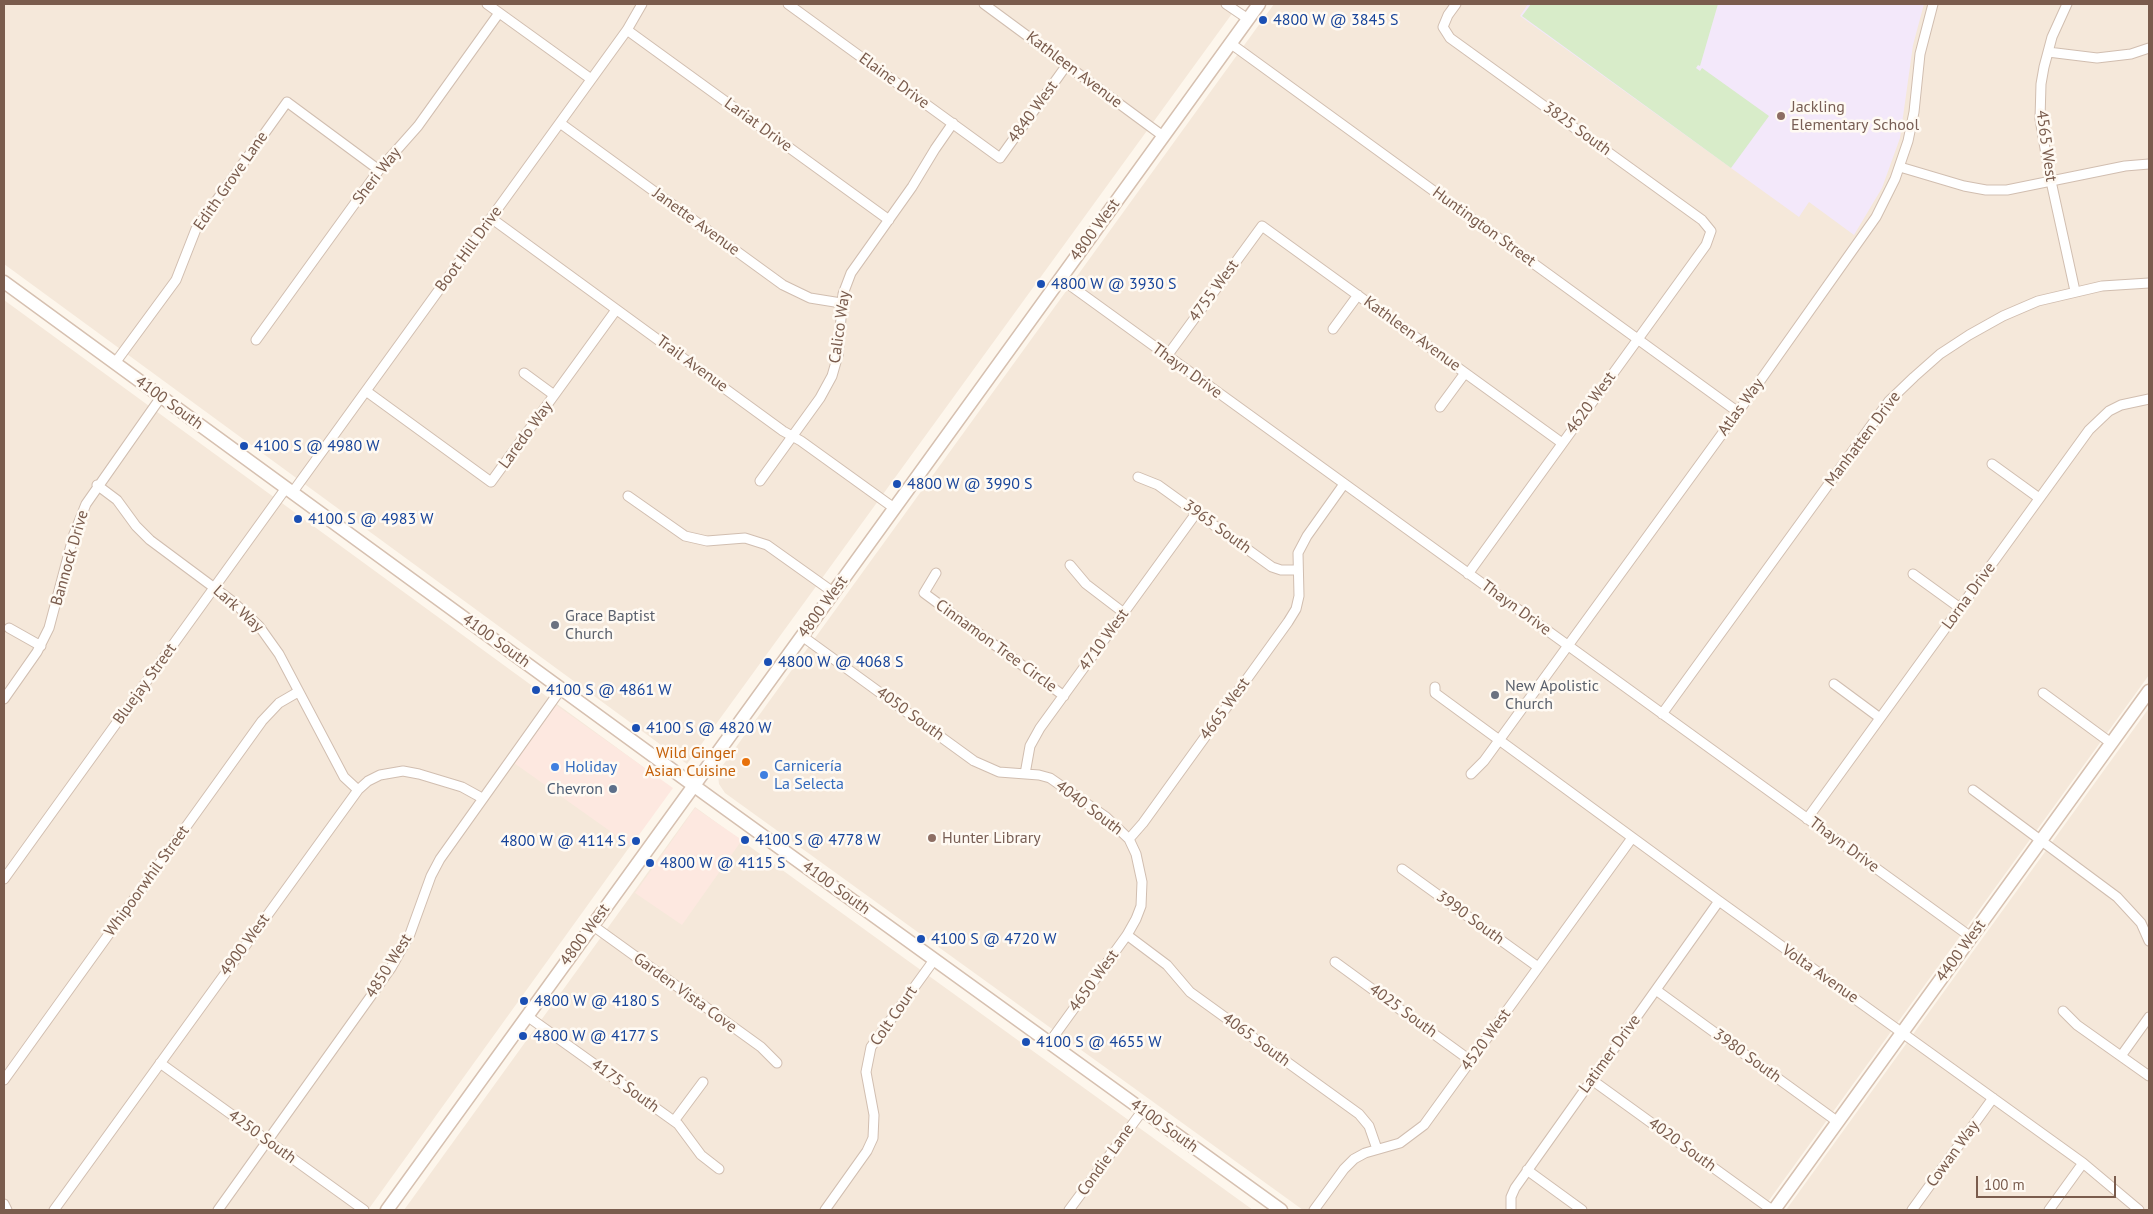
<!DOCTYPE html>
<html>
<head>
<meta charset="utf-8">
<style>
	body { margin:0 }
	#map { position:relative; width:2153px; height:1214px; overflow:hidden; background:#fdf6ec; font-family:"PT Sans",sans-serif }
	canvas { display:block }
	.frame { position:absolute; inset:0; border:5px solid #7a5c4d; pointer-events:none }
	.scale { position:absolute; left:1976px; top:1176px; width:140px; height:22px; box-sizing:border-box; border:2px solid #7a5c4d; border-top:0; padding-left:6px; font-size:15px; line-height:18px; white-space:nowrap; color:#7a5c4d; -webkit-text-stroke:4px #fffaf3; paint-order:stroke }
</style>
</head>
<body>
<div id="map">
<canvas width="2153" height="1214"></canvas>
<div class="frame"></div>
<div class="scale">100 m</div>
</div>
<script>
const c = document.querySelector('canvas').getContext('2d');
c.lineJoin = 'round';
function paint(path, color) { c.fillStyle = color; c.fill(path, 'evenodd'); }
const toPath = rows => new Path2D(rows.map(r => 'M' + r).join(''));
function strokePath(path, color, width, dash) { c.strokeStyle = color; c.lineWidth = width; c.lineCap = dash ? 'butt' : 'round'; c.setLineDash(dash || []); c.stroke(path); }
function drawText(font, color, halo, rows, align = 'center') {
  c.font = font + ' "PT Sans",sans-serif'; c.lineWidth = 5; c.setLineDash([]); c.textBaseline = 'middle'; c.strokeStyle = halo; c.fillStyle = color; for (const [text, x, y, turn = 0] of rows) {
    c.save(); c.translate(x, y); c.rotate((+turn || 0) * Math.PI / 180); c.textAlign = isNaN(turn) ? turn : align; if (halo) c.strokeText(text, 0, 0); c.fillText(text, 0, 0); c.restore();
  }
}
paint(toPath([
	[4,4,1239,4,687,764,4,264],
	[1274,4,2149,4,2149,675,1762,1210,1303,1210,725,793,719,784,718,775,723,765],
	[4,300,672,788,368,1210,4,1210],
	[2149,708,2149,1210,1786,1210],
	[695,807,1253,1210,404,1210]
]), '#f5e8da');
paint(toPath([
	[556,705,673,788,631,846,514,763],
	[695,808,742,840,682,925,635,893]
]), '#fde8e0');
paint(toPath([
	[1528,4,1924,4,1913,45,1900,138,1882,188,1854,235,1809,202,1799,217,1520,16]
]), '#f3e8fa');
paint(toPath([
	[1531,4,1718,4,1700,66,1698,65,1696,68,1700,71,1702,68,1769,116,1731,168,1522,16]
]), '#d8ecc9');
const street = toPath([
	[487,4,591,79],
	[788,4,1000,158,1066,66],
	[984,4,1163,136],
	[1226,4,1248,19],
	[1456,4,1448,15,1443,27,1450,38,1702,220,1711,231,1706,245,1468,574],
	[2067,4,2052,37,2044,67,2041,84,2040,119,2049,172,2075,291],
	[627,30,889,220],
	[1230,43,1738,412],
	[2048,52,2097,58,2131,54,2149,48],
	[560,123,783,285,810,298,841,303],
	[1900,167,1964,186,1986,190,2007,190,2125,166,2149,164],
	[491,218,783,431,801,441,894,508],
	[1060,278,1971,937],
	[1333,329,1358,295],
	[256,340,379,170,418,126,499,13],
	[1167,356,1262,226,1562,443],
	[115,363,176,280,196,229,287,102,379,170],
	[524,373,554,395],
	[366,391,491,482,616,310],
	[1440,407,1465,373],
	[1992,464,2039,498],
	[1138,477,1158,485,1272,567,1281,570,1298,570],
	[760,481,820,398,832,376,838,355,843,294,851,273,912,187,935,149,953,123],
	[97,485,117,500,136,526,150,540,232,601,259,626,279,654,344,777,358,790],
	[292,493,627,30,642,4],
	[628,496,685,536,707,541,745,538,767,545,833,592],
	[1070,565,1086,584,1124,613],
	[936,573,924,593,1064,696],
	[1913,574,1960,608],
	[9,628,41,646],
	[802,636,974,761,999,772,1039,775,1050,778,1106,817,1129,839,1136,854,1142,882,1141,906,1136,919,1127,935,1049,1043],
	[1834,684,1880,718],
	[1435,687,1435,693,1719,901,2083,1163,2139,1210],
	[2043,693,2111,743],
	[4,699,37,652,49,628,74,534,86,504,161,397],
	[1662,714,1873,423,1889,401,1914,377,1940,354,1969,335,2003,316,2038,301,2102,286,2149,283],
	[1025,774,1030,746,1040,728,1197,512],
	[1471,774,1484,761,1738,412,1876,217,1895,179,1908,141,1914,112,1920,54,1933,4],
	[1973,790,2117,897,2141,923,2149,941],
	[1807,819,2089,430,2109,411,2121,405,2149,399],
	[1129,839,1143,823,1288,622,1296,609,1299,596,1298,553,1307,536,1344,484],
	[1402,869,1538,967],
	[4,879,286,488],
	[592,925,761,1047,777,1063],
	[1127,935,1167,965,1190,992,1359,1114,1369,1126,1377,1149],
	[1335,962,1471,1061],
	[1656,990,1838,1122],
	[2063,1011,2077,1025,2149,1076],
	[527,1016,678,1124,701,1155,719,1169],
	[2121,1056,2149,1017],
	[160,1063,364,1210],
	[4,1080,262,721,279,703,298,692],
	[1592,1080,1772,1210],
	[674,1121,703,1082],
	[1527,1170,1582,1210],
	[4,1204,7,1210],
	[54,1210,358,790,368,781,380,775,403,771,419,774,462,787,482,798],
	[218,1210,391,968,410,934,431,876,440,859,561,689],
	[825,1210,867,1151,873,1138,874,1115,866,1072,871,1047,934,960],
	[1069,1210,1143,1110],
	[1314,1210,1344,1169,1354,1159,1365,1153,1400,1143,1424,1125,1632,838],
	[1511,1210,1511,1197,1515,1188,1719,901],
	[1912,1210,1993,1098],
	[2049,1210,2083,1163]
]);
const secondary = toPath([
	[4,282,708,796,1281,1210],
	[387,1210,1259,4],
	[1774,1210,2149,691]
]);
strokePath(street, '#d1beb0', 11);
strokePath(secondary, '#d6c0b0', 15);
strokePath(street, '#fff', 9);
strokePath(secondary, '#fff', 12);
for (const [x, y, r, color] of [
	[1263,20,5,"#1a4fb4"],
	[1781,116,5,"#8d6e63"],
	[1041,284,5,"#1a4fb4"],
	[244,446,5,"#1a4fb4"],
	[897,484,5,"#1a4fb4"],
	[298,519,5,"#1a4fb4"],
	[555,625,5,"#6b7280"],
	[768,662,5,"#1a4fb4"],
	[536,690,5,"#1a4fb4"],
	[1495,695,5,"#6b7280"],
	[636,728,5,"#1a4fb4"],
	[746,762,5,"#e8710a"],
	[555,767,5,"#3f7fe0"],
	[764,775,5,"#3f7fe0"],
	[613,789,5,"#5c6f8a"],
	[932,838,5,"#8d6e63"],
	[745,840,5,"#1a4fb4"],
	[636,841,5,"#1a4fb4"],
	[650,863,5,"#1a4fb4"],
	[921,939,5,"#1a4fb4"],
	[524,1001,5,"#1a4fb4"],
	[523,1036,5,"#1a4fb4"],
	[1026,1042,5,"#1a4fb4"]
]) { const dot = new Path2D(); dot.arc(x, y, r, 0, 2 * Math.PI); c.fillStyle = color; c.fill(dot); strokePath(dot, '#fffaf3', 2); }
drawText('16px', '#164399', '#fffaf3', [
	["4800 W @ 3845 S",1273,20],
	["4800 W @ 3930 S",1051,284],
	["4100 S @ 4980 W",254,446],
	["4800 W @ 3990 S",907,484],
	["4100 S @ 4983 W",308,519],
	["4800 W @ 4068 S",778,662],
	["4100 S @ 4861 W",546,690],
	["4100 S @ 4820 W",646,728],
	["4100 S @ 4778 W",755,840],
	["4800 W @ 4114 S",626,841,"right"],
	["4800 W @ 4115 S",660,863],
	["4100 S @ 4720 W",931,939],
	["4800 W @ 4180 S",534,1001],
	["4800 W @ 4177 S",533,1036],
	["4100 S @ 4655 W",1036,1042]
], 'left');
drawText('16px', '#7a5c4d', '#fffaf3', [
	["Kathleen Avenue",1074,70,37],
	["Elaine Drive",894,81,36],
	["4840 West",1033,112,-54],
	["Lariat Drive",758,125,36],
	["3825 South",1577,129,36],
	["4565 West",2046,146,82],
	["Sheri Way",377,176,-52],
	["Edith Grove Lane",231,181,-55],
	["Janette Avenue",696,222,36],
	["Huntington Street",1484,227,36],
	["4800 West",1095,230,-54],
	["Boot Hill Drive",469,249,-54],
	["4755 West",1214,291,-54],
	["Calico Way",840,327,-82],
	["Kathleen Avenue",1412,334,36],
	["Trail Avenue",692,364,36],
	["Thayn Drive",1187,371,36],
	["4100 South",169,403,36],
	["4620 West",1591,403,-54],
	["Atlas Way",1741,407,-54],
	["Laredo Way",526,435,-54],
	["Manhatten Drive",1863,439,-53],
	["3965 South",1217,527,36],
	["Bannock Drive",70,558,-74],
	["Lorna Drive",1969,596,-54],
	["4800 West",823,607,-54],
	["Thayn Drive",1516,608,36],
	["Lark Way",238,609,42],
	["4710 West",1104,640,-54],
	["4100 South",496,641,36],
	["Cinnamon Tree Circle",996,646,36],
	["Bluejay Street",145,684,-54],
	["4665 West",1225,709,-54],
	["4050 South",910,714,36],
	["4040 South",1089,808,37],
	["Thayn Drive",1844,845,36],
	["Whipoorwhil Street",147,881,-54],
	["4100 South",836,888,36],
	["3990 South",1470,918,36],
	["4800 West",585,935,-54],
	["4900 West",245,945,-54],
	["4400 West",1961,951,-54],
	["4850 West",389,966,-58],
	["Volta Avenue",1820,974,35],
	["4650 West",1094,981,-54],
	["Garden Vista Cove",685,993,36],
	["4025 South",1403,1011,36],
	["Colt Court",894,1016,-55],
	["4065 South",1256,1040,36],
	["4520 West",1486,1040,-54],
	["Latimer Drive",1610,1054,-54],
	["3980 South",1747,1056,36],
	["4175 South",625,1086,36],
	["4100 South",1164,1126,36],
	["4250 South",262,1137,36],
	["4020 South",1682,1145,36],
	["Cowan Way",1953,1154,-54],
	["Condie Lane",1106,1160,-54]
]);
drawText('16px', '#785e54', '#fffaf3', [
	["Jackling",1791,107],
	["Elementary School",1791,125],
	["Hunter Library",942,838]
], 'left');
drawText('16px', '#5b616d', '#fffaf3', [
	["Grace Baptist",565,616],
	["Church",565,634],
	["New Apolistic",1505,686],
	["Church",1505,704]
], 'left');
drawText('16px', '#c56008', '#fffaf3', [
	["Wild Ginger",736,753],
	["Asian Cuisine",736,771]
], 'right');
drawText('16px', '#366cbe', '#fffaf3', [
	["Carnicería",774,766],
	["La Selecta",774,784],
	["Holiday",565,767]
], 'left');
drawText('16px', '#4e5e75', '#fffaf3', [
	["Chevron",603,789]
], 'right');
</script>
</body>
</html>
